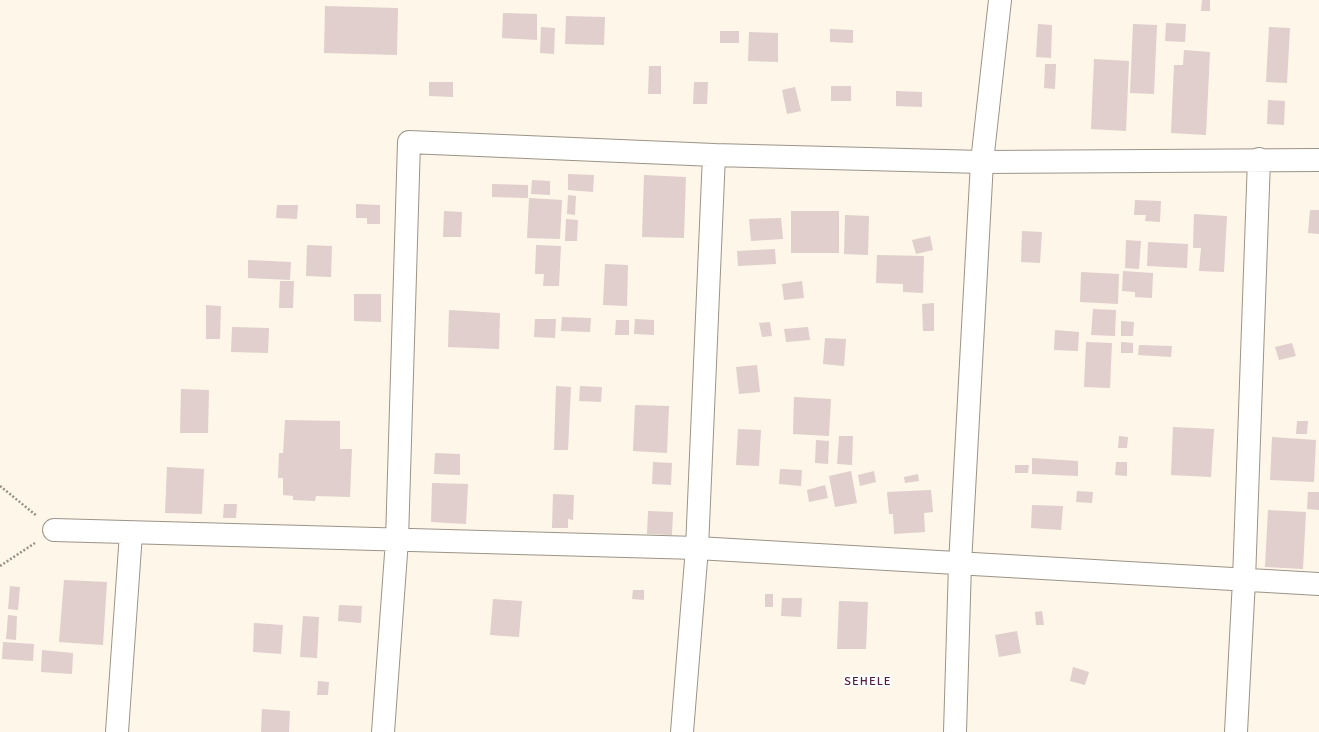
<!DOCTYPE html>
<html>
<head>
<meta charset="utf-8">
<style>
	body { margin:0 }
	canvas { display:block; background:#fef6e8 }
</style>
</head>
<body>
<canvas width="1319" height="732"></canvas>
<script>
const c = document.querySelector('canvas').getContext('2d');
c.lineJoin = 'round';
function paint(path, color) { c.fillStyle = color; c.fill(path, 'evenodd'); }
const toPath = rows => new Path2D(rows.map(r => 'M' + r).join(''));
function strokePath(path, color, width, dash) { c.strokeStyle = color; c.lineWidth = width; c.lineCap = dash ? 'butt' : 'round'; c.setLineDash(dash || []); c.stroke(path); }
function drawText(font, color, halo, rows, align = 'center') {
  c.font = font + ' Signika,sans-serif'; c.lineWidth = 4; c.setLineDash([]); c.textBaseline = 'middle'; c.strokeStyle = halo; c.fillStyle = color; for (const [text, x, y, turn = 0] of rows) {
    c.save(); c.translate(x, y); c.rotate((+turn || 0) * Math.PI / 180); c.textAlign = isNaN(turn) ? turn : align; if (halo) c.strokeText(text, 0, 0); c.fillText(text, 0, 0); c.restore();
  }
}
paint(toPath([
	[1202,0,1210,0,1210,11,1201,11],
	[325,6,398,8,397,55,324,53],
	[503,13,537,14,537,40,502,38],
	[566,16,605,17,604,45,565,44],
	[1166,23,1186,24,1185,42,1165,41],
	[1038,24,1052,25,1051,58,1036,57],
	[1133,24,1157,25,1154,94,1130,93],
	[541,27,555,28,554,54,540,53],
	[1269,27,1290,28,1287,83,1266,82],
	[830,29,853,30,853,43,830,42],
	[720,31,739,31,739,43,720,43],
	[749,32,778,33,778,62,748,61],
	[1184,50,1210,52,1206,135,1171,133,1174,65,1183,65],
	[1094,59,1129,61,1126,131,1091,129],
	[1045,64,1056,64,1055,89,1044,88],
	[649,66,661,66,661,94,648,94],
	[429,82,453,82,453,97,429,96],
	[694,82,708,82,707,104,693,104],
	[831,86,851,86,851,101,831,101],
	[795,87,801,111,787,114,782,90],
	[896,91,922,92,922,107,896,106],
	[1268,100,1285,101,1284,125,1267,124],
	[568,174,594,175,593,192,568,190],
	[644,175,686,177,684,238,642,237],
	[532,180,550,181,550,195,531,194],
	[492,184,528,185,528,198,492,197],
	[568,195,576,196,575,215,567,214],
	[529,198,562,200,560,239,527,238],
	[1135,200,1161,201,1160,222,1145,221,1146,215,1134,215],
	[356,204,380,205,380,224,367,224,367,218,356,218],
	[277,205,298,205,297,219,276,218],
	[1310,210,1319,210,1319,234,1308,233],
	[444,211,462,212,461,237,443,237],
	[791,211,839,211,839,253,791,253],
	[1194,214,1227,216,1224,272,1199,271,1201,248,1193,248],
	[845,215,869,216,868,255,844,254],
	[781,218,783,239,751,241,749,219],
	[566,219,578,220,577,241,565,241],
	[1022,231,1042,232,1040,263,1021,262],
	[930,236,933,250,916,254,912,240],
	[1126,240,1141,241,1139,269,1125,268],
	[1148,242,1188,244,1187,268,1147,266],
	[307,245,332,246,331,277,306,276],
	[536,245,561,246,559,286,543,286,544,274,535,274],
	[775,249,776,264,738,266,737,251],
	[877,255,924,256,923,293,903,292,903,284,876,283],
	[248,260,291,262,290,280,248,278],
	[605,264,628,265,627,306,603,305],
	[1123,271,1153,273,1152,298,1135,297,1135,292,1122,291],
	[1081,272,1119,274,1118,304,1080,302],
	[280,281,294,281,293,308,279,308],
	[802,281,804,298,784,300,782,284],
	[354,294,381,294,381,322,354,321],
	[934,303,934,331,923,331,922,304],
	[206,305,221,306,220,339,206,339],
	[1093,309,1116,310,1115,336,1091,335],
	[449,310,500,313,499,349,448,347],
	[562,317,591,318,590,332,561,331],
	[535,319,556,319,555,338,534,337],
	[635,319,654,320,654,335,634,334],
	[616,320,629,320,629,335,615,335],
	[1121,321,1134,322,1133,336,1121,336],
	[770,322,772,336,762,337,759,323],
	[232,327,269,328,268,353,231,352],
	[808,327,810,340,786,342,784,329],
	[1055,330,1079,332,1078,351,1054,350],
	[825,338,846,339,844,366,823,364],
	[1086,342,1112,343,1110,388,1084,387],
	[1121,342,1133,343,1133,353,1121,353],
	[1292,343,1296,356,1279,360,1275,347],
	[1139,345,1172,346,1171,357,1138,355],
	[757,365,760,392,739,394,736,367],
	[556,386,571,387,568,450,554,450],
	[580,386,602,387,601,402,579,401],
	[181,389,209,390,208,433,180,433],
	[794,397,831,399,829,436,793,434],
	[635,405,669,406,667,453,633,451],
	[285,420,340,421,340,449,352,449,350,497,316,496,315,501,293,500,293,496,283,495,283,478,278,478,279,453,283,453],
	[1297,421,1308,421,1307,434,1296,434],
	[1173,427,1214,429,1211,477,1171,475],
	[738,429,761,430,759,466,736,465],
	[839,436,853,436,852,465,837,464],
	[1119,436,1128,437,1127,448,1118,448],
	[1272,437,1316,440,1314,482,1270,480],
	[816,440,829,441,828,464,815,463],
	[435,453,460,454,460,475,434,474],
	[1032,458,1078,461,1078,476,1032,474],
	[653,462,672,463,671,485,652,484],
	[1116,462,1127,462,1127,476,1115,475],
	[1015,465,1029,465,1028,473,1015,473],
	[167,467,204,469,202,514,165,513],
	[780,469,802,470,801,486,779,484],
	[851,471,857,503,835,507,829,476],
	[874,471,876,482,860,486,858,475],
	[918,474,919,481,905,483,904,477],
	[432,483,468,484,466,524,431,522],
	[825,485,828,498,809,502,807,490],
	[931,490,933,512,924,513,925,532,894,534,893,514,889,514,887,492],
	[1077,491,1093,492,1092,503,1076,502],
	[1308,492,1319,492,1319,510,1307,509],
	[553,494,574,495,573,520,568,519,568,528,552,528],
	[224,504,237,504,236,518,223,518],
	[1032,505,1063,506,1061,530,1031,528],
	[1268,510,1306,512,1303,569,1265,567],
	[648,511,673,512,672,535,647,534],
	[64,580,107,582,103,645,59,642],
	[10,586,20,587,18,610,8,609],
	[633,590,644,590,644,600,632,599],
	[765,594,773,594,773,607,765,607],
	[782,598,802,598,801,617,781,616],
	[493,599,522,601,519,637,490,635],
	[839,601,868,602,866,649,837,649],
	[339,605,362,606,361,623,338,621],
	[1042,611,1044,625,1036,625,1035,612],
	[8,615,17,616,16,640,6,639],
	[303,616,319,617,317,658,300,657],
	[254,623,283,625,281,654,253,652],
	[1017,631,1021,653,999,657,995,635],
	[3,642,34,644,33,661,2,659],
	[42,650,73,653,72,674,41,672],
	[1073,667,1089,672,1085,685,1070,681],
	[318,681,329,682,328,695,317,695],
	[262,709,290,711,289,732,261,732]
]), '#e0cfcc');
const minor = toPath([
	[54,530,697,548,1319,584],
	[117,732,131,533],
	[383,732,397,540,409,142,714,155,982,162,1319,160],
	[682,732,697,548,714,155],
	[955,732,960,564,982,162,1000,0],
	[1236,732,1244,580,1259,159]
]);
strokePath(minor, '#9b9488', 24);
strokePath(toPath([
	[0,486,37,516],
	[0,566,35,543]
]), '#969087', 2.5, [2, 2]);
strokePath(minor, '#fff', 22);
c.letterSpacing = '1px';
drawText('12px', '#571b42', '#fff', [
	["SEHELE",868,682]
]);
c.letterSpacing = '0px';
</script>
</body>
</html>
